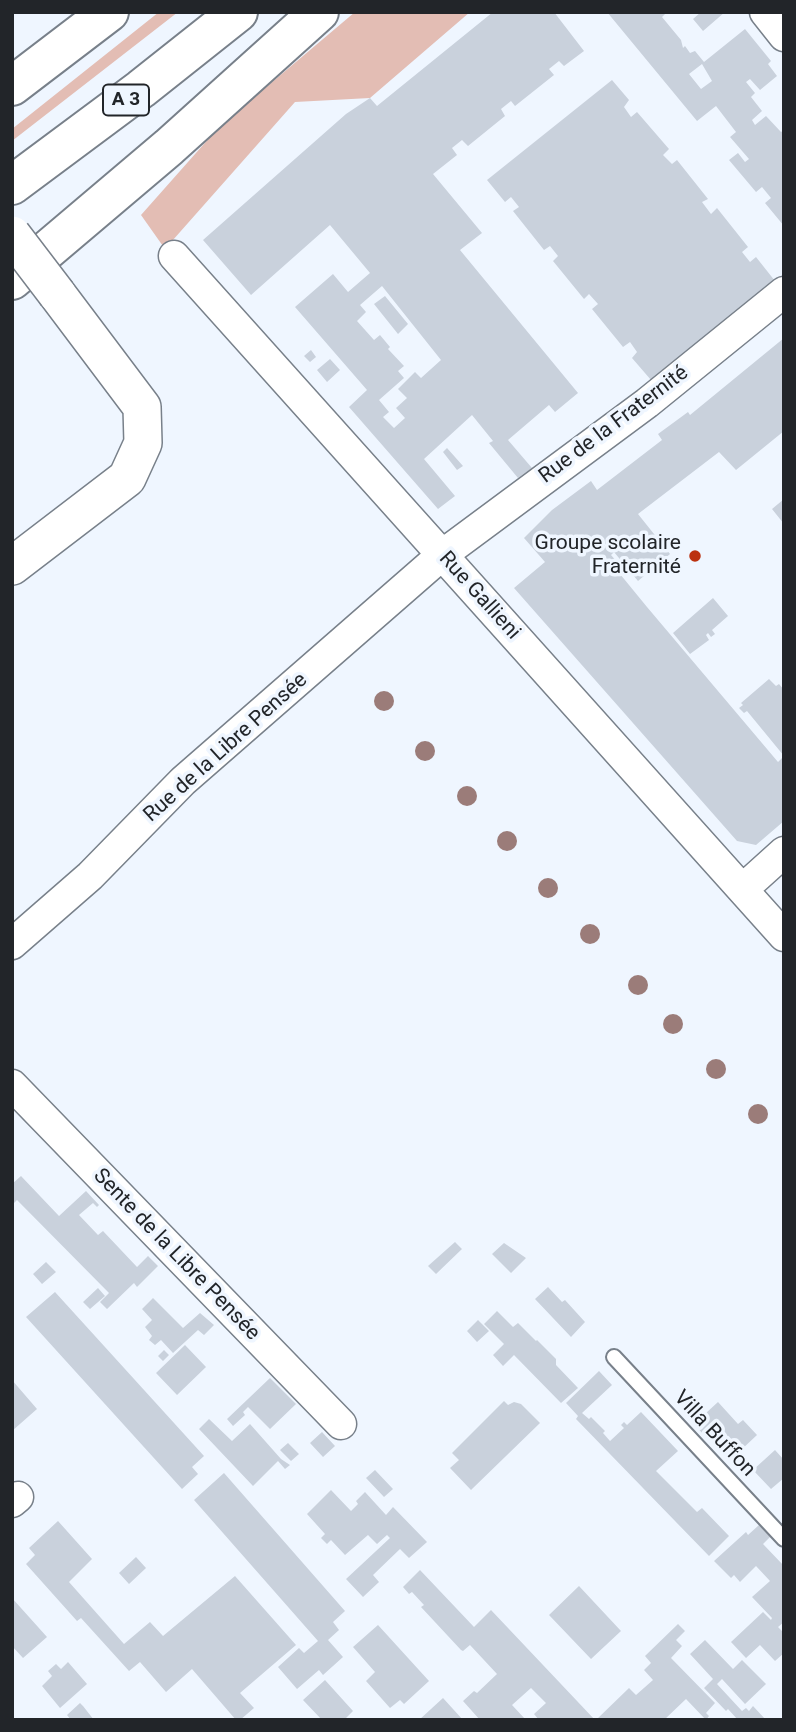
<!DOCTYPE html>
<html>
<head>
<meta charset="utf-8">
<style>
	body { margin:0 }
	#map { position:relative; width:796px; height:1732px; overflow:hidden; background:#eff6ff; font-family:Roboto,sans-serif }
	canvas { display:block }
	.frame { position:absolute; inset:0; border:14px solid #222529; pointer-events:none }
</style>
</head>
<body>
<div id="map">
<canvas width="796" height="1732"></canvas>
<div class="frame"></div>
</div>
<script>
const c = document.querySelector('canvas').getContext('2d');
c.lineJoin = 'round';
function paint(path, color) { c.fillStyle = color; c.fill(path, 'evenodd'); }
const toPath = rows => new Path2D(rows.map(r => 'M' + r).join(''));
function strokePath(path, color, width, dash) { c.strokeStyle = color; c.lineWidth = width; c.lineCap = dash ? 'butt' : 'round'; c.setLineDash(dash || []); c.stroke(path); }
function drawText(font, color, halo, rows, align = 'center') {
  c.font = font + ' Roboto,sans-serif'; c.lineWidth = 7; c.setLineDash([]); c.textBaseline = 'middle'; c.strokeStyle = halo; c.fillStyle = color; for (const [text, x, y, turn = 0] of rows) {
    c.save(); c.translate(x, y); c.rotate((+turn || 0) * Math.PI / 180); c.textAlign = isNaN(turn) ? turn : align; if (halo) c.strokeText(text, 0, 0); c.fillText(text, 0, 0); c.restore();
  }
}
paint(toPath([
	[159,12,178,12,12,141,12,129],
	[355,12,470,12,370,98,295,102,165,249,141,215,219,127]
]), '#e3bdb4');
paint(toPath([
	[493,12,554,12,584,51,564,66,559,61,549,69,554,75,515,106,511,101,501,109,505,116,468,146,462,140,452,148,457,155,433,174,482,233,460,250,578,393,555,412,549,405,508,440,532,468,518,478,489,443,493,441,472,415,424,459,455,496,438,509,349,407,367,390,295,307,333,274,348,292,370,273,330,225,251,295,203,240,346,114,370,98,377,106],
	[382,286,441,360,421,378,415,372,398,389,407,398,396,408,405,418,394,428,383,417,389,412,379,400,404,378,398,371,404,366,388,349,390,347,380,335,374,340,357,321,366,312,360,305],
	[607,12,667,12,662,17,681,40,683,48,685,46,690,53,695,51,704,62,745,29,771,61,768,64,777,76,760,90,750,79,746,82,755,93,751,97,762,111,752,120,755,125,766,116,781,132,784,130,784,226,765,203,771,198,762,187,756,192,729,160,738,153,745,162,749,159,730,137,736,132,716,106,697,121],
	[702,64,712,81,701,89,689,74],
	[701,12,725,12,703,31,693,19],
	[612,80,629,100,624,107,631,117,637,112,669,149,663,155,672,164,677,160,708,199,702,202,711,214,717,208,748,247,742,252,750,262,756,257,775,281,715,333,651,380,632,358,637,352,630,342,623,347,592,309,598,304,589,294,584,299,553,261,558,256,550,246,544,250,513,211,519,207,511,197,505,202,487,180],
	[385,296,408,324,398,334,374,304],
	[784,338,784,431,736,470,719,452,638,514,670,554,638,581,614,552,611,555,624,570,620,574,647,607,778,762,784,756,784,821,756,845,737,841,514,588,545,562,524,538,552,510,591,481,597,490,662,440,658,434,688,412,690,415],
	[311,350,316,357,310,362,304,356],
	[330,359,340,370,327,382,317,370],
	[447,448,463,466,457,470,443,452],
	[784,499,784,524,772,509],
	[713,598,728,616,712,630,715,634,711,637,708,633,706,635,709,640,690,654,673,633],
	[769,679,776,686,779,684,784,690,784,756,747,711,744,713,739,708,743,705,741,703],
	[21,1176,59,1216,86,1191,99,1205,97,1207,93,1203,79,1215,98,1235,103,1231,137,1267,148,1256,158,1266,137,1287,134,1283,107,1309,100,1302,109,1293,17,1200,12,1205,12,1184],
	[455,1242,462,1249,436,1274,428,1266],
	[504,1243,526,1258,511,1273,492,1254],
	[46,1262,56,1272,42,1284,33,1274],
	[548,1287,562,1302,565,1300,585,1322,571,1337,535,1299],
	[98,1288,105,1296,90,1309,83,1302],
	[55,1292,204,1456,192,1467,198,1474,182,1489,26,1317],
	[153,1298,183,1328,200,1313,214,1325,204,1335,198,1330,173,1353,161,1340,155,1345,149,1340,152,1336,145,1327,152,1320,142,1309],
	[497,1311,513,1327,518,1323,536,1341,537,1340,556,1359,556,1365,578,1388,561,1403,514,1355,503,1366,493,1355,504,1344,484,1324],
	[478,1320,489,1331,477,1342,467,1331],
	[185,1345,206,1367,177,1395,156,1373],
	[164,1350,169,1355,163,1361,158,1356],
	[599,1371,612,1385,582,1413,589,1419,591,1417,605,1431,603,1433,610,1441,624,1428,621,1425,624,1422,627,1425,641,1412,678,1451,656,1471,697,1512,702,1508,729,1536,709,1556,576,1419,578,1416,566,1403],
	[270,1378,296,1404,270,1429,248,1407,243,1412,245,1415,233,1426,227,1419],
	[12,1380,37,1409,12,1431],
	[504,1401,508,1405,514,1402,521,1404,540,1423,471,1490,450,1468,459,1460,452,1453],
	[718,1402,738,1424,743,1420,757,1435,741,1450,733,1440,727,1446,718,1436,724,1430,716,1422,703,1434,694,1424],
	[209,1419,232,1441,250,1424,281,1459,290,1465,285,1469,278,1461,253,1486,199,1429],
	[322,1432,335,1446,323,1457,310,1443],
	[288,1443,299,1454,291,1461,280,1450],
	[775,1450,784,1460,784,1478,771,1489,753,1470],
	[375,1470,393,1489,384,1497,366,1478],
	[224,1473,345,1611,333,1622,339,1630,328,1640,343,1657,323,1675,319,1670,297,1689,278,1667,299,1648,304,1653,318,1641,194,1500],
	[331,1490,351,1511,358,1504,356,1501,365,1492,386,1515,393,1507,427,1542,409,1558,400,1549,373,1575,379,1582,363,1597,346,1579,390,1538,387,1535,377,1544,368,1535,345,1555,331,1540,327,1544,321,1538,325,1534,307,1514],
	[58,1521,92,1559,69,1582,124,1644,150,1622,163,1636,235,1576,296,1645,240,1693,254,1708,240,1720,236,1720,192,1669,166,1692,140,1662,129,1671,81,1618,77,1621,26,1564,35,1555,29,1548],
	[759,1525,770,1537,763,1544,784,1566,784,1622,778,1627,784,1633,784,1653,775,1661,760,1645,746,1658,731,1642,763,1612,771,1620,772,1618,752,1597,770,1581,756,1566,740,1582,734,1575,731,1578,714,1561,746,1532,748,1535],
	[136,1557,146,1568,129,1584,119,1573],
	[420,1570,474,1627,491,1610,595,1720,539,1720,534,1714,546,1703,531,1688,512,1705,526,1720,480,1720,463,1701,474,1691,477,1693,497,1674,470,1645,463,1651,461,1650,421,1607,424,1605,412,1592,409,1594,403,1587],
	[579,1586,621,1631,591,1659,549,1615],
	[12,1598,47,1637,23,1658,12,1646],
	[678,1624,685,1631,676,1640,682,1646,671,1658,715,1703,706,1713,709,1716,706,1720,686,1699,664,1720,596,1720,629,1688,636,1695,653,1680,644,1670,651,1663,645,1656],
	[378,1625,429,1681,404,1704,400,1700,390,1708,366,1681,375,1672,353,1647],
	[705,1640,733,1669,742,1660,766,1684,745,1704,722,1679,717,1684,742,1711,746,1708,749,1711,753,1706,766,1720,738,1720,728,1709,726,1711,704,1688,713,1679,690,1654],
	[68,1662,87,1684,60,1708,42,1686,52,1676,48,1671,56,1664,61,1669],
	[325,1680,353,1711,344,1720,322,1720,303,1700],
	[443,1698,463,1720,419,1720],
	[80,1703,83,1706,94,1720,71,1720,67,1715]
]), '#c9d1dc');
const service = toPath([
	[614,1357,784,1539]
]);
const minor = toPath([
	[765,12,784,36],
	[174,256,784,936],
	[743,889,784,852],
	[12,944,90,876,183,781,442,555,647,403,784,292],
	[12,1085,341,1424],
	[12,1502,18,1497]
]);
const tertiary = toPath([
	[12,566,127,478,143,443,142,407,57,294]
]);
const motorway = toPath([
	[12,86,109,12],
	[12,185,141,89,238,12],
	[12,280,169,147,319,12]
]);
strokePath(service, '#78808a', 18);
strokePath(minor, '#78808a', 33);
strokePath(tertiary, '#78808a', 40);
strokePath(motorway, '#78808a', 42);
strokePath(service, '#fff', 14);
strokePath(minor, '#fff', 30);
strokePath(tertiary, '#fff', 37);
strokePath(motorway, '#fff', 38);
const tertiaryBridge = toPath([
	[12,235,57,294]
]);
strokePath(tertiaryBridge, '#78808a', 40, []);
strokePath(tertiaryBridge, '#fff', 37);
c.fillStyle = '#9b7c79';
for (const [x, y] of [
	[384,701],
	[425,751],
	[467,796],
	[507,841],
	[548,888],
	[590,934],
	[638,985],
	[673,1024],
	[716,1069],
	[758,1114]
]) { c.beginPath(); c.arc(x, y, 10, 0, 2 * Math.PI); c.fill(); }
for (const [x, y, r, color] of [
	[695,556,7,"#bb310f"]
]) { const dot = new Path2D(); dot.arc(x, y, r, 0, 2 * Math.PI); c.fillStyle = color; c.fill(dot); strokePath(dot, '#eff6ff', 2.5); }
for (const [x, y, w] of [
	[126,100,46]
]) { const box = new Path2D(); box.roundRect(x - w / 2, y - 15.5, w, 31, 5); c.fillStyle = '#eff6ff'; c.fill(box); strokePath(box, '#222529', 2); }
drawText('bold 19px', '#222529', null, [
	["A 3",126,100]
]);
drawText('21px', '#222529', '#eff6ff', [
	["Rue de la Fraternité",614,425,-37],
	["Rue Gallieni",479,596,48],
	["Rue de la Libre Pensée",226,748,-42],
	["Sente de la Libre Pensée",176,1255,46],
	["Villa Buffon",714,1434,47]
]);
drawText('21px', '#222529', '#eff6ff', [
	["Groupe scolaire",681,544],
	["Fraternité",681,568]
], 'right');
</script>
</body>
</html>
